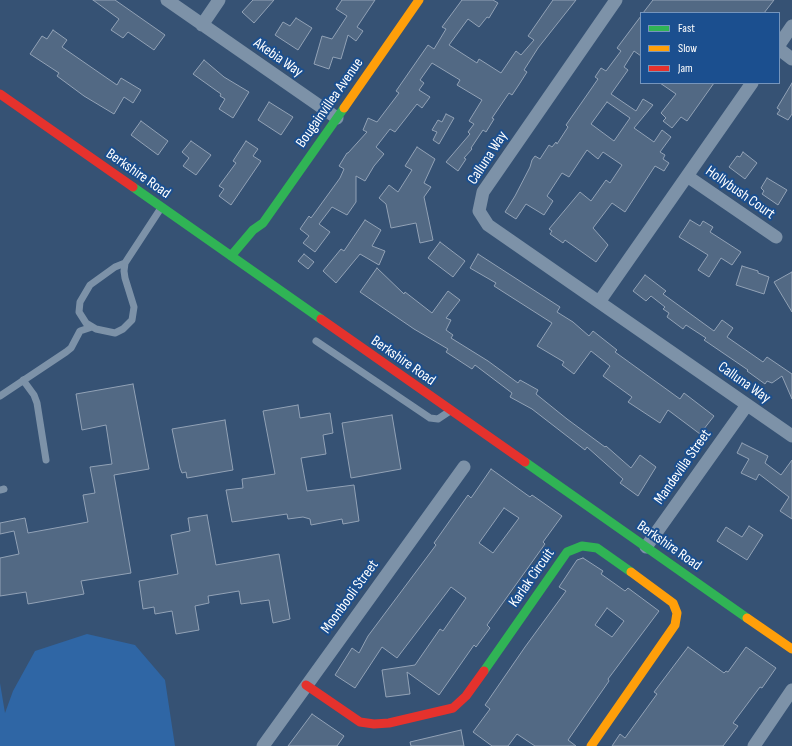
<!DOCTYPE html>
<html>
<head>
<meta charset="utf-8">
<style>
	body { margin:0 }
	#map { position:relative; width:792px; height:746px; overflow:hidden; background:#365274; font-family:"Sofia Sans Condensed",sans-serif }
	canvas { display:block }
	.legend { position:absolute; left:640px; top:12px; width:140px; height:72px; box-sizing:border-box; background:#1b4f8f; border:1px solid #7695bc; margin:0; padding:5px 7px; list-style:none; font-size:12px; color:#fff }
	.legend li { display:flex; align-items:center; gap:8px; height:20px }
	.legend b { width:20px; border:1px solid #7695bc }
</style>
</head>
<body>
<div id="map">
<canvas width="792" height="746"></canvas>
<ul class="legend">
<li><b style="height:5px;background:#30b455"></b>Fast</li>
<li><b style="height:5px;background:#ff9f0a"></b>Slow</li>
<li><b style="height:5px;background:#e5322d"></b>Jam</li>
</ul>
</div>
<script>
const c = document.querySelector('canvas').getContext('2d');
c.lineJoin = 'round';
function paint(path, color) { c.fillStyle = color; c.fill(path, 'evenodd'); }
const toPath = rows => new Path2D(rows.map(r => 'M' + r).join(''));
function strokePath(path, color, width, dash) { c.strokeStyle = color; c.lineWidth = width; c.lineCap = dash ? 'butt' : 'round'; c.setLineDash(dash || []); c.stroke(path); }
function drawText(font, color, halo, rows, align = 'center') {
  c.font = font + ' "Sofia Sans Condensed",sans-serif'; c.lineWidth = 4; c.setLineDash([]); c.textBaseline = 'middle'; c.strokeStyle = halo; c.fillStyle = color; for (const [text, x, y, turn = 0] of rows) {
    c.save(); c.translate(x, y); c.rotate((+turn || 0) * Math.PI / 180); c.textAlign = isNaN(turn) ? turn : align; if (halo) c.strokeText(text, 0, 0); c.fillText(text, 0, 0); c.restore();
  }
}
paint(toPath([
	[87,634,135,645,165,680,175,746,0,746,0,683,5,713,13,691,35,651]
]), '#2f66a5');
const building = toPath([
	[93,0,115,0,165,35,154,50,128,32,123,38,111,30,119,19,93,0],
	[253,0,274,0,254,23,242,12,253,0],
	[342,0,375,0,357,27,363,31,356,41,348,35,341,59,333,57,329,69,314,64,322,36,332,39,347,16,336,9,342,0],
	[462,0,493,0,498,3,489,18,487,17,479,27,468,19,449,45,477,63,479,59,501,73,516,51,521,55,534,40,528,36,553,0,576,0,538,48,524,70,527,72,520,83,512,95,509,93,492,118,494,119,486,132,483,130,471,148,472,149,464,158,466,159,458,171,446,162,470,134,468,132,474,124,469,121,482,100,457,85,460,80,432,63,420,80,424,83,419,90,430,97,422,108,417,104,395,132,390,129,376,147,384,154,374,166,365,181,356,176,356,202,347,215,332,207,319,224,330,232,315,252,303,243,309,236,300,229,309,216,311,218,340,178,344,169,339,166,347,153,348,153,367,132,363,130,368,118,377,122,399,93,396,91,428,45,434,49,446,29,442,27,462,0],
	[653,0,774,0,764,13,643,13,653,0],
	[641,16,641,56,634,51,624,67,628,70,611,94,636,111,643,99,653,105,634,128,654,142,662,130,671,137,660,152,665,155,663,159,669,163,664,171,655,166,625,212,612,203,593,228,608,245,596,262,565,240,563,243,550,234,552,231,549,229,580,192,591,201,606,180,610,183,622,165,603,152,598,159,587,150,569,177,562,173,547,196,553,201,544,215,526,204,516,219,505,212,515,196,530,167,532,160,535,156,540,159,549,145,552,147,556,142,557,144,568,127,566,125,598,79,595,77,601,68,606,71,621,51,617,48,641,16],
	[607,102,630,118,614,141,591,124,607,102],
	[296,18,312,28,298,50,275,35,283,22,290,26,296,18],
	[53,30,67,40,62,47,101,74,117,85,121,78,141,90,133,103,124,97,114,114,84,96,57,76,59,73,30,54,42,36,47,39,53,30],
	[204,60,224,77,249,92,233,118,219,109,225,99,220,96,221,94,193,74,204,60],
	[660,83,714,83,687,121,681,117,672,128,663,121,666,118,661,113,676,94,660,83],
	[792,83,792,114,788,120,777,114,780,110,777,108,792,83],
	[269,102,293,117,281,135,258,120,269,102],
	[446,114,454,118,439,144,433,140,437,132,432,130,438,120,442,122,446,114],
	[141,121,168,141,158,155,131,135,141,121],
	[191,141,211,155,196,175,183,166,189,158,182,152,191,141],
	[246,141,258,149,253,156,261,161,231,205,219,196,224,189,219,186,236,163,233,161,246,141],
	[417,147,435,159,424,183,431,187,424,197,433,240,420,243,416,223,391,228,386,204,379,198,389,185,398,192,412,170,405,166,417,147],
	[743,152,757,163,745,179,729,167,737,156,740,157,743,152],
	[767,178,787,190,778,205,762,194,764,191,761,188,767,178],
	[365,220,381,230,372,246,385,251,379,265,360,254,336,283,323,271,341,249,344,251,365,220],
	[690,220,700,226,703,221,713,227,710,232,741,252,732,265,721,258,709,277,698,270,708,255,679,237,690,220],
	[440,242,465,261,453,277,428,258,440,242],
	[304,254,314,262,308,269,298,261,304,254],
	[478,254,560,307,557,312,573,322,589,336,593,331,617,350,615,352,680,399,684,393,714,416,700,434,668,410,660,423,628,402,632,397,603,376,610,366,591,351,574,374,562,365,564,362,537,346,552,323,494,286,496,283,470,268,478,254],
	[742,266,758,271,758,273,769,277,764,294,736,285,742,266],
	[377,268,404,294,405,292,432,313,448,291,460,300,446,318,451,320,446,330,453,335,451,338,488,361,518,383,520,380,538,390,536,394,567,419,605,447,606,446,631,468,640,455,656,467,638,496,620,483,623,479,587,447,585,450,532,409,510,397,512,393,475,365,472,369,446,352,448,349,414,329,360,292,377,268],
	[792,272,792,312,774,282,792,272],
	[645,275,666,291,663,294,714,331,722,320,733,328,727,337,763,362,767,357,792,374,792,399,782,376,772,383,767,381,765,384,747,371,748,370,704,340,706,338,686,325,683,329,667,317,669,313,663,309,665,307,651,296,646,301,633,291,645,275],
	[133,384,149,469,114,475,131,573,81,581,84,594,28,604,26,592,0,596,0,558,19,554,14,531,0,534,0,523,25,518,28,533,88,522,83,495,95,493,90,467,112,464,106,425,82,430,76,394,133,384],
	[298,405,300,418,330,413,333,433,323,435,326,454,301,458,307,491,354,485,359,521,343,524,342,519,311,525,310,519,303,517,288,519,287,514,232,522,226,490,243,488,242,479,275,474,263,411,298,405],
	[392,415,401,469,351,478,342,423,392,415],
	[225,420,233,470,187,478,186,472,182,473,180,468,172,429,225,420],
	[742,443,768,456,765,463,781,475,792,460,792,519,780,511,789,497,759,474,756,480,741,473,749,459,737,453,742,443],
	[491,469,530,497,532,495,562,516,543,542,545,544,487,625,490,628,476,647,474,645,439,695,407,672,410,694,386,697,382,670,415,665,440,629,443,631,466,598,451,587,397,658,382,647,355,688,335,675,352,648,359,653,368,636,436,545,434,543,468,495,471,498,491,469],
	[504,508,519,518,493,553,479,543,504,508],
	[207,515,216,565,279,554,290,619,273,623,269,600,241,604,239,591,208,596,209,603,195,606,199,630,176,634,172,611,155,614,154,607,143,609,139,581,178,574,171,535,190,531,188,518,207,515],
	[749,526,763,535,747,560,717,541,726,527,742,537,749,526],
	[583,558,603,571,601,574,625,591,628,588,659,611,608,679,609,681,568,740,576,746,535,746,517,734,508,746,492,746,473,732,490,709,485,705,525,647,566,591,559,587,577,560,583,558],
	[607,608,624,621,612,637,595,625,607,608],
	[688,647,724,673,726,671,728,672,746,647,776,668,762,688,760,687,733,723,738,726,723,746,612,746,620,734,625,738,657,694,654,692,688,647],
	[312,714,344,736,337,746,288,746,312,714],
	[461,730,464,746,411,746,410,742,461,730]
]);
paint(building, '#526984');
strokePath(building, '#92a2b6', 1);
strokePath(toPath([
	[125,263,115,267,90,285,80,302,79,312,86,323,96,329,115,333,123,329,132,320,134,307,125,278,124,271,125,263,161,208],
	[316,341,430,418,438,419,450,411],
	[23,380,34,395,37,403,46,460],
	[0,396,66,352,71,348,80,331,92,327],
	[0,490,4,489]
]), '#7d92a8', 7);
strokePath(toPath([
	[167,0,337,118],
	[616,0,483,192,479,211,488,225,792,436],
	[202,25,219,0],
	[779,45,792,26],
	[779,49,792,59],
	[687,176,776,237],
	[599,302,752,83],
	[646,547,747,405],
	[263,746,464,467],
	[754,746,792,690]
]), '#7d92a8', 13);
strokePath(toPath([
	[133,187,321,319],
	[231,256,253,230,263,223,344,108],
	[525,462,747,618],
	[484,671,567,552,582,546,597,548,631,572]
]), '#30b455', 9);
strokePath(toPath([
	[344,108,419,0],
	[747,618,792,649],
	[591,746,675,625,677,613,673,603,631,572]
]), '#ff9f0a', 9);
strokePath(toPath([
	[0,94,133,187],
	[321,319,525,462],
	[306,685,360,722,374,724,389,723,453,708,466,696,484,671]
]), '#e5322d', 9);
drawText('15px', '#fff', '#1b4f8f', [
	["Akebia Way",278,58,35],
	["Bougainvillea Avenue",330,103,-55],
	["Calluna Way",488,158,-57],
	["Berkshire Road",138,174,35],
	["Hollybush Court",740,193,35],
	["Berkshire Road",403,361,35],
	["Calluna Way",744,383,35],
	["Mandevilla Street",683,467,-55],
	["Berkshire Road",669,546,35],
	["Karlak Circuit",532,578,-55],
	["Moonbooli Street",350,597,-54]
]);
</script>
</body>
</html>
